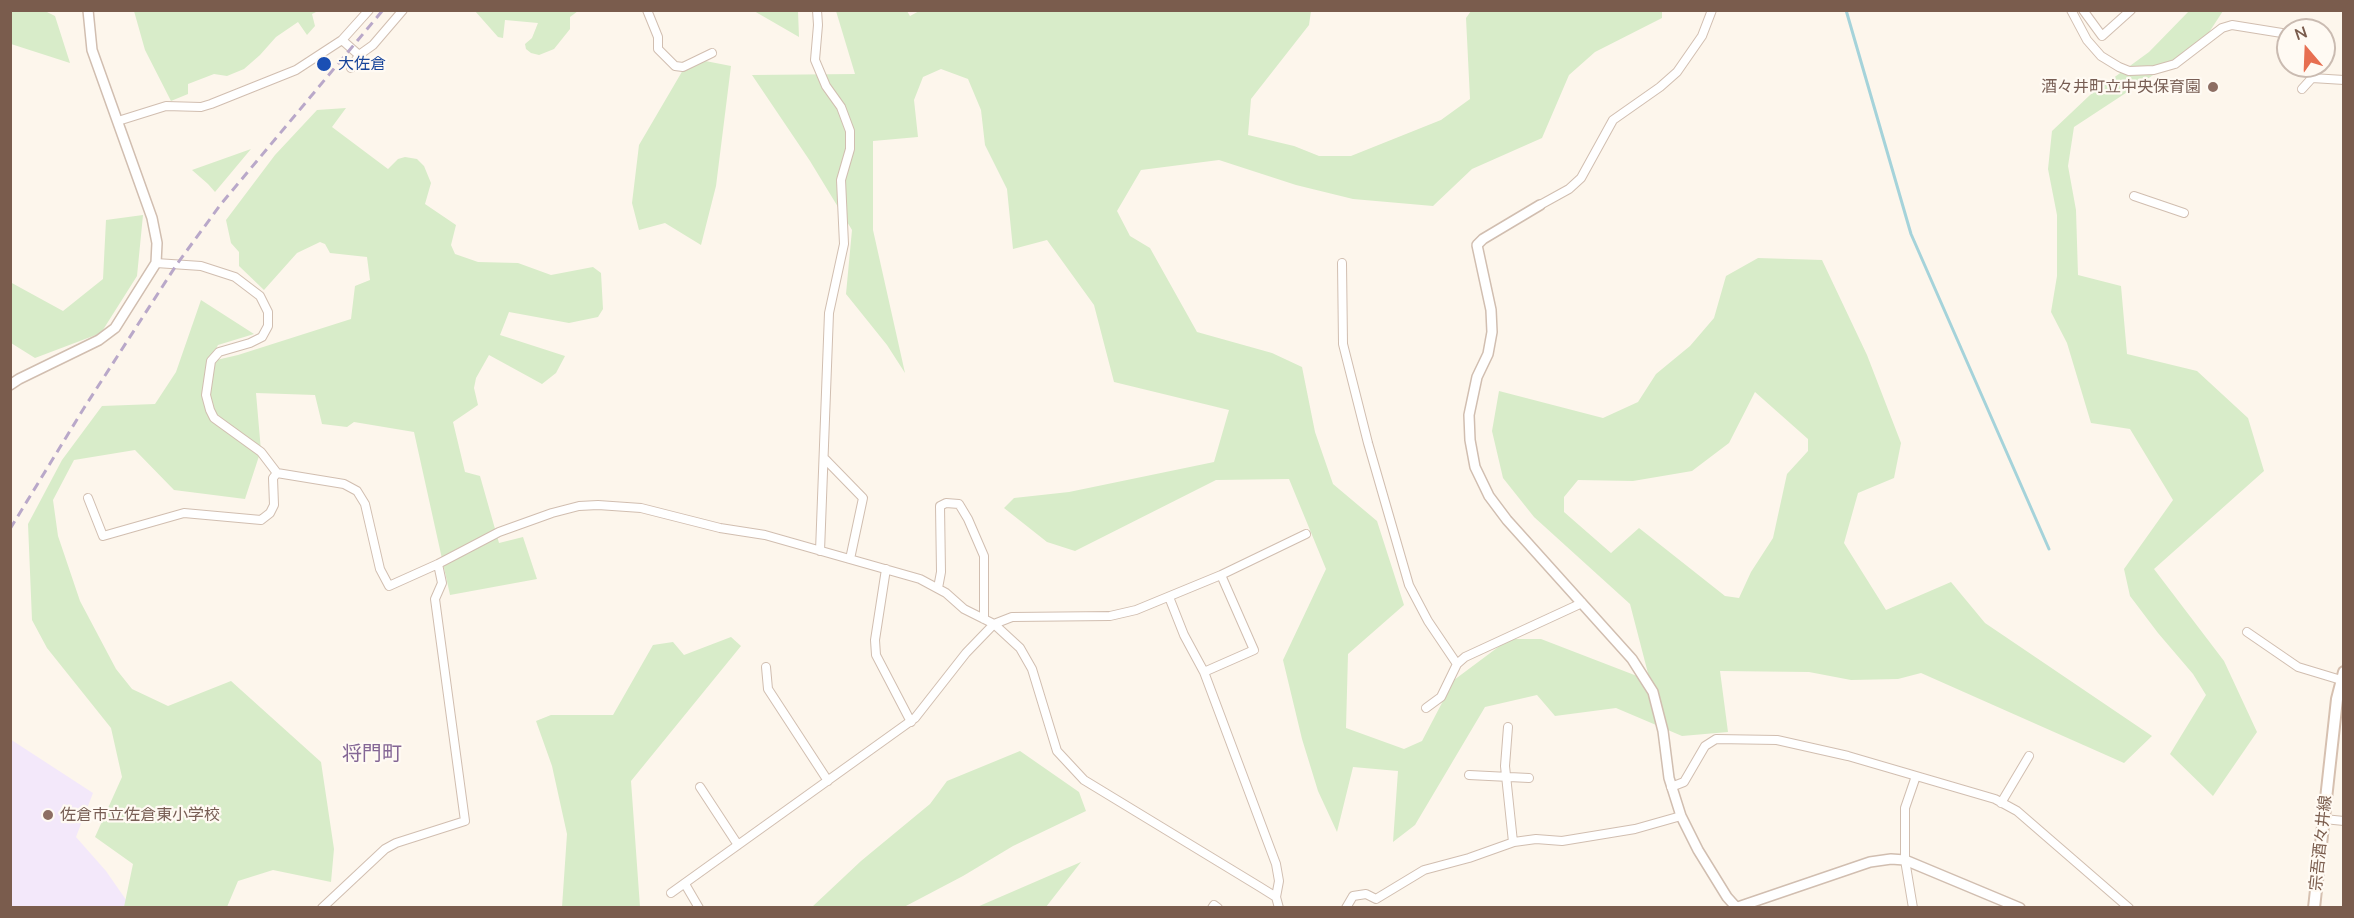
<!DOCTYPE html>
<html>
<head>
<meta charset="utf-8">
<style>
	body { margin:0 }
	#map { position:relative; width:2354px; height:918px; overflow:hidden; background:#fdf6ec; font-family:Mulish,sans-serif }
	canvas { display:block }
	.frame { position:absolute; inset:0; border:12px solid #7a5c4d; pointer-events:none }
	.north { position:absolute; left:2276px; top:18px; width:60px; height:60px; box-sizing:border-box; background:#fffaf3; border:2px solid #cabbb1; border-radius:50%; rotate:341deg; font-size:16px; font-weight:700; line-height:24px; text-align:center; color:#7a5c4d }
	.north::after { content:''; display:block; margin:auto; width:21px; height:27px; background:#e76f51; clip-path:polygon(50% 0,100% 100%,50% 72%,0 100%) }
</style>
</head>
<body>
<div id="map">
<canvas width="2354" height="918"></canvas>
<div class="frame"></div>
<div class="north">N</div>
</div>
<script>
const c = document.querySelector('canvas').getContext('2d');
c.lineJoin = 'round';
function paint(path, color) { c.fillStyle = color; c.fill(path, 'evenodd'); }
const toPath = rows => new Path2D(rows.map(r => 'M' + r).join(''));
function strokePath(path, color, width, dash) { c.strokeStyle = color; c.lineWidth = width; c.lineCap = dash ? 'butt' : 'round'; c.setLineDash(dash || []); c.stroke(path); }
function drawText(font, color, halo, rows, align = 'center') {
  c.font = font + ' Mulish,"Noto Sans JP",sans-serif'; c.lineWidth = 4.5; c.setLineDash([]); c.textBaseline = 'middle'; c.strokeStyle = halo; c.fillStyle = color; for (const [text, x, y, turn = 0] of rows) {
    c.save(); c.translate(x, y); c.rotate((+turn || 0) * Math.PI / 180); c.textAlign = isNaN(turn) ? turn : align; if (halo) c.strokeText(text, 0, 0); c.fillText(text, 0, 0); c.restore();
  }
}
paint(toPath([
	[10,739,93,793,76,837,106,871,131,907,11,907]
]), '#f3e8fa');
paint(toPath([
	[921,10,1311,11,1309,25,1251,99,1248,135,1294,146,1319,156,1351,156,1441,120,1470,99,1466,18,1471,11,1662,11,1662,18,1595,52,1569,75,1542,138,1472,169,1433,206,1353,199,1296,185,1219,160,1141,170,1117,211,1130,236,1150,248,1197,332,1272,353,1302,367,1315,432,1333,484,1377,521,1404,605,1348,654,1346,728,1404,749,1422,741,1454,680,1509,639,1541,639,1650,681,1630,604,1534,517,1503,478,1492,431,1499,391,1603,418,1638,402,1656,374,1690,346,1714,318,1726,276,1758,258,1822,260,1867,355,1901,443,1894,478,1858,493,1844,543,1886,610,1951,582,1985,623,2152,736,2124,763,1921,673,1898,679,1851,680,1809,672,1720,671,1728,732,1682,736,1616,708,1555,716,1537,695,1485,707,1415,825,1393,842,1398,771,1353,767,1337,832,1318,791,1302,739,1283,660,1326,569,1289,479,1216,480,1075,551,1047,542,1004,508,1014,498,1069,492,1214,462,1229,410,1114,382,1094,305,1047,240,1013,249,1007,189,985,145,981,110,968,79,941,69,923,77,914,100,918,137,873,141,873,230,905,373,887,345,846,294,852,230,810,161,752,75,855,74,836,11,907,11,910,16],
	[1755,392,1808,439,1808,451,1787,474,1773,538,1751,572,1739,598,1725,596,1639,528,1611,553,1564,512,1564,497,1578,480,1633,481,1692,471,1729,443],
	[10,11,45,11,55,16,70,63,11,44],
	[134,11,318,11,312,14,315,26,307,35,298,22,276,37,260,55,244,69,227,76,214,74,188,84,188,94,171,101,145,50],
	[475,11,578,11,570,17,570,29,554,49,539,55,531,53,526,49,525,44,532,38,538,23,505,20,503,38,498,37],
	[754,11,798,11,799,37],
	[2189,11,2223,11,2202,43,2074,127,2068,166,2076,210,2078,275,2121,286,2127,354,2197,371,2248,418,2264,471,2154,569,2224,661,2257,732,2213,796,2170,754,2206,695,2193,674,2158,633,2130,596,2124,569,2173,500,2130,429,2091,423,2067,343,2051,312,2057,276,2057,215,2048,169,2052,131,2090,95,2149,52],
	[690,58,731,66,716,186,701,245,665,223,639,230,632,203,639,145],
	[346,108,332,127,388,169,398,159,405,157,417,159,424,166,431,183,425,204,456,225,451,245,455,254,478,262,518,263,551,275,593,267,601,273,603,309,598,317,569,323,509,312,500,335,565,356,556,373,542,384,489,355,476,378,474,388,478,405,453,422,465,472,480,476,499,543,523,537,537,579,450,595,414,432,354,422,347,427,322,424,315,395,256,393,261,451,216,417,208,394,212,361,238,355,351,319,355,286,370,280,367,257,330,253,325,244,320,242,297,253,264,290,239,266,239,252,231,243,226,220,275,155,317,110],
	[251,149,215,192,208,184,192,170],
	[143,215,137,276,101,333,35,358,11,343,10,282,63,311,103,279,106,220],
	[201,300,254,334,218,345,209,362,208,412,260,453,245,499,174,490,135,450,74,460,53,500,58,536,80,601,116,669,132,689,168,706,231,681,321,762,334,849,331,882,273,870,238,881,227,907,124,907,133,864,95,837,122,777,111,728,47,648,32,620,28,524,62,460,102,406,155,404,176,372],
	[731,637,741,646,631,781,640,907,562,907,567,834,552,766,536,721,551,715,613,715,653,645,673,642,684,655],
	[1020,751,1079,792,1086,811,1013,846,963,876,904,907,812,907,861,861,930,804,947,781],
	[1081,862,1046,907,977,907]
]), '#d8ecc9');
strokePath(toPath([
	[1846,10,1911,234,2049,549]
]), '#a5d3da', 3);
const minor = toPath([
	[647,10,658,37,658,49,675,66,683,67,712,53],
	[817,10,818,25,815,60,826,86,841,107,850,131,850,149,841,180,844,244,829,313,820,551],
	[2071,10,2087,40,2101,56,2119,67,2129,71,2154,70,2175,64,2222,28,2232,25,2288,34],
	[2083,10,2102,36,2131,10],
	[342,40,369,10],
	[2307,66,2312,78],
	[351,68,359,55,373,45,403,10],
	[2302,89,2312,78,2344,80],
	[118,121,166,106,201,107,211,104,296,70,342,40,359,55],
	[2134,196,2184,213],
	[1540,205,1569,189,1581,178,1613,120,1660,87,1677,72,1702,36,1712,10],
	[156,263,201,266,235,277,260,296,268,312,268,326,262,337,250,343,219,352,211,361,206,395,210,410,214,418,261,452,277,473,344,484,357,491,365,504,380,569,389,586,438,564,499,532,552,513,579,506,598,505,641,508,720,528,765,535,920,579,946,593,964,609,994,624,1020,648,1032,669,1057,751,1084,780,1260,887,1276,897,1279,908],
	[1342,263,1343,344,1368,443,1409,585,1428,621,1457,664],
	[825,459,863,498,850,559],
	[88,498,103,536,184,513,261,520,270,513,274,505,273,478,277,473],
	[886,569,875,640,876,655,911,722],
	[938,588,941,572,940,506,946,503,959,504,968,519,984,556,984,619],
	[1169,597,1184,635,1204,672,1276,864,1279,881,1276,897],
	[2247,632,2298,667,2341,680],
	[766,667,768,689,828,781],
	[1204,672,1254,650,1221,575],
	[1426,708,1441,697,1457,664,1465,657,1582,603],
	[1508,727,1505,766,1513,842],
	[1469,775,1529,778],
	[700,787,738,845],
	[1671,787,1684,782,1705,746,1716,739,1777,740,1848,756,1995,799,2017,811,2129,908],
	[2001,803,2029,756],
	[2324,819,2344,821],
	[685,884,699,908],
	[671,893,915,718,966,653,994,624,1012,617,1110,616,1136,610,1221,575,1306,534],
	[322,908,385,849,396,843,465,821,435,599,442,583,438,564],
	[1212,908,1214,905,1218,908],
	[1346,908,1353,896,1366,894,1376,899,1424,870,1469,858,1514,842,1536,839,1562,841,1635,829,1681,816],
	[1913,908,1905,860,1905,808,1916,776]
]);
const tertiary = toPath([
	[1540,205,1483,239,1477,245,1491,310,1492,332,1488,354,1477,377,1469,415,1470,440,1475,467,1489,496,1507,520,1632,659,1653,692,1663,731,1669,778,1681,816,1698,850,1727,897,1736,907],
	[10,385,19,379,99,340,115,328,156,263,157,243,152,218,92,50,88,10],
	[1735,908,1870,862,1891,859,1905,860,2020,908]
]);
const secondary = toPath([
	[2314,908,2337,699,2344,672]
]);
strokePath(minor, '#d1beb0', 10);
strokePath(tertiary, '#d1beb0', 12);
strokePath(secondary, '#d6c0b0', 14);
strokePath(minor, '#fff', 8);
strokePath(tertiary, '#fff', 9);
strokePath(secondary, '#fff', 10);
strokePath(toPath([
	[10,529,84,408,177,264,221,204,383,10]
]), '#b9a8c9', 3, [9, 6]);
for (const [x, y, r, color] of [
	[324,64,8,"#1a4fb4"],
	[2213,87,6,"#8d6e63"],
	[48,815,6,"#8d6e63"]
]) { const dot = new Path2D(); dot.arc(x, y, r, 0, 2 * Math.PI); c.fillStyle = color; c.fill(dot); strokePath(dot, '#fffaf3', 2); }
drawText('16px', '#164399', '#fffaf3', [
	["大佐倉",338,64]
], 'left');
drawText('16px', '#785e54', '#fffaf3', [
	["酒々井町立中央保育園",2201,87],
	["佐倉市立佐倉東小学校",60,815,"left"]
], 'right');
drawText('16px', '#7a5c4d', '#fffaf3', [
	["宗吾酒々井線",2321,843,-84]
]);
drawText('20px', '#846695', '#fffaf3', [
	["将門町",372,754]
]);
</script>
</body>
</html>
